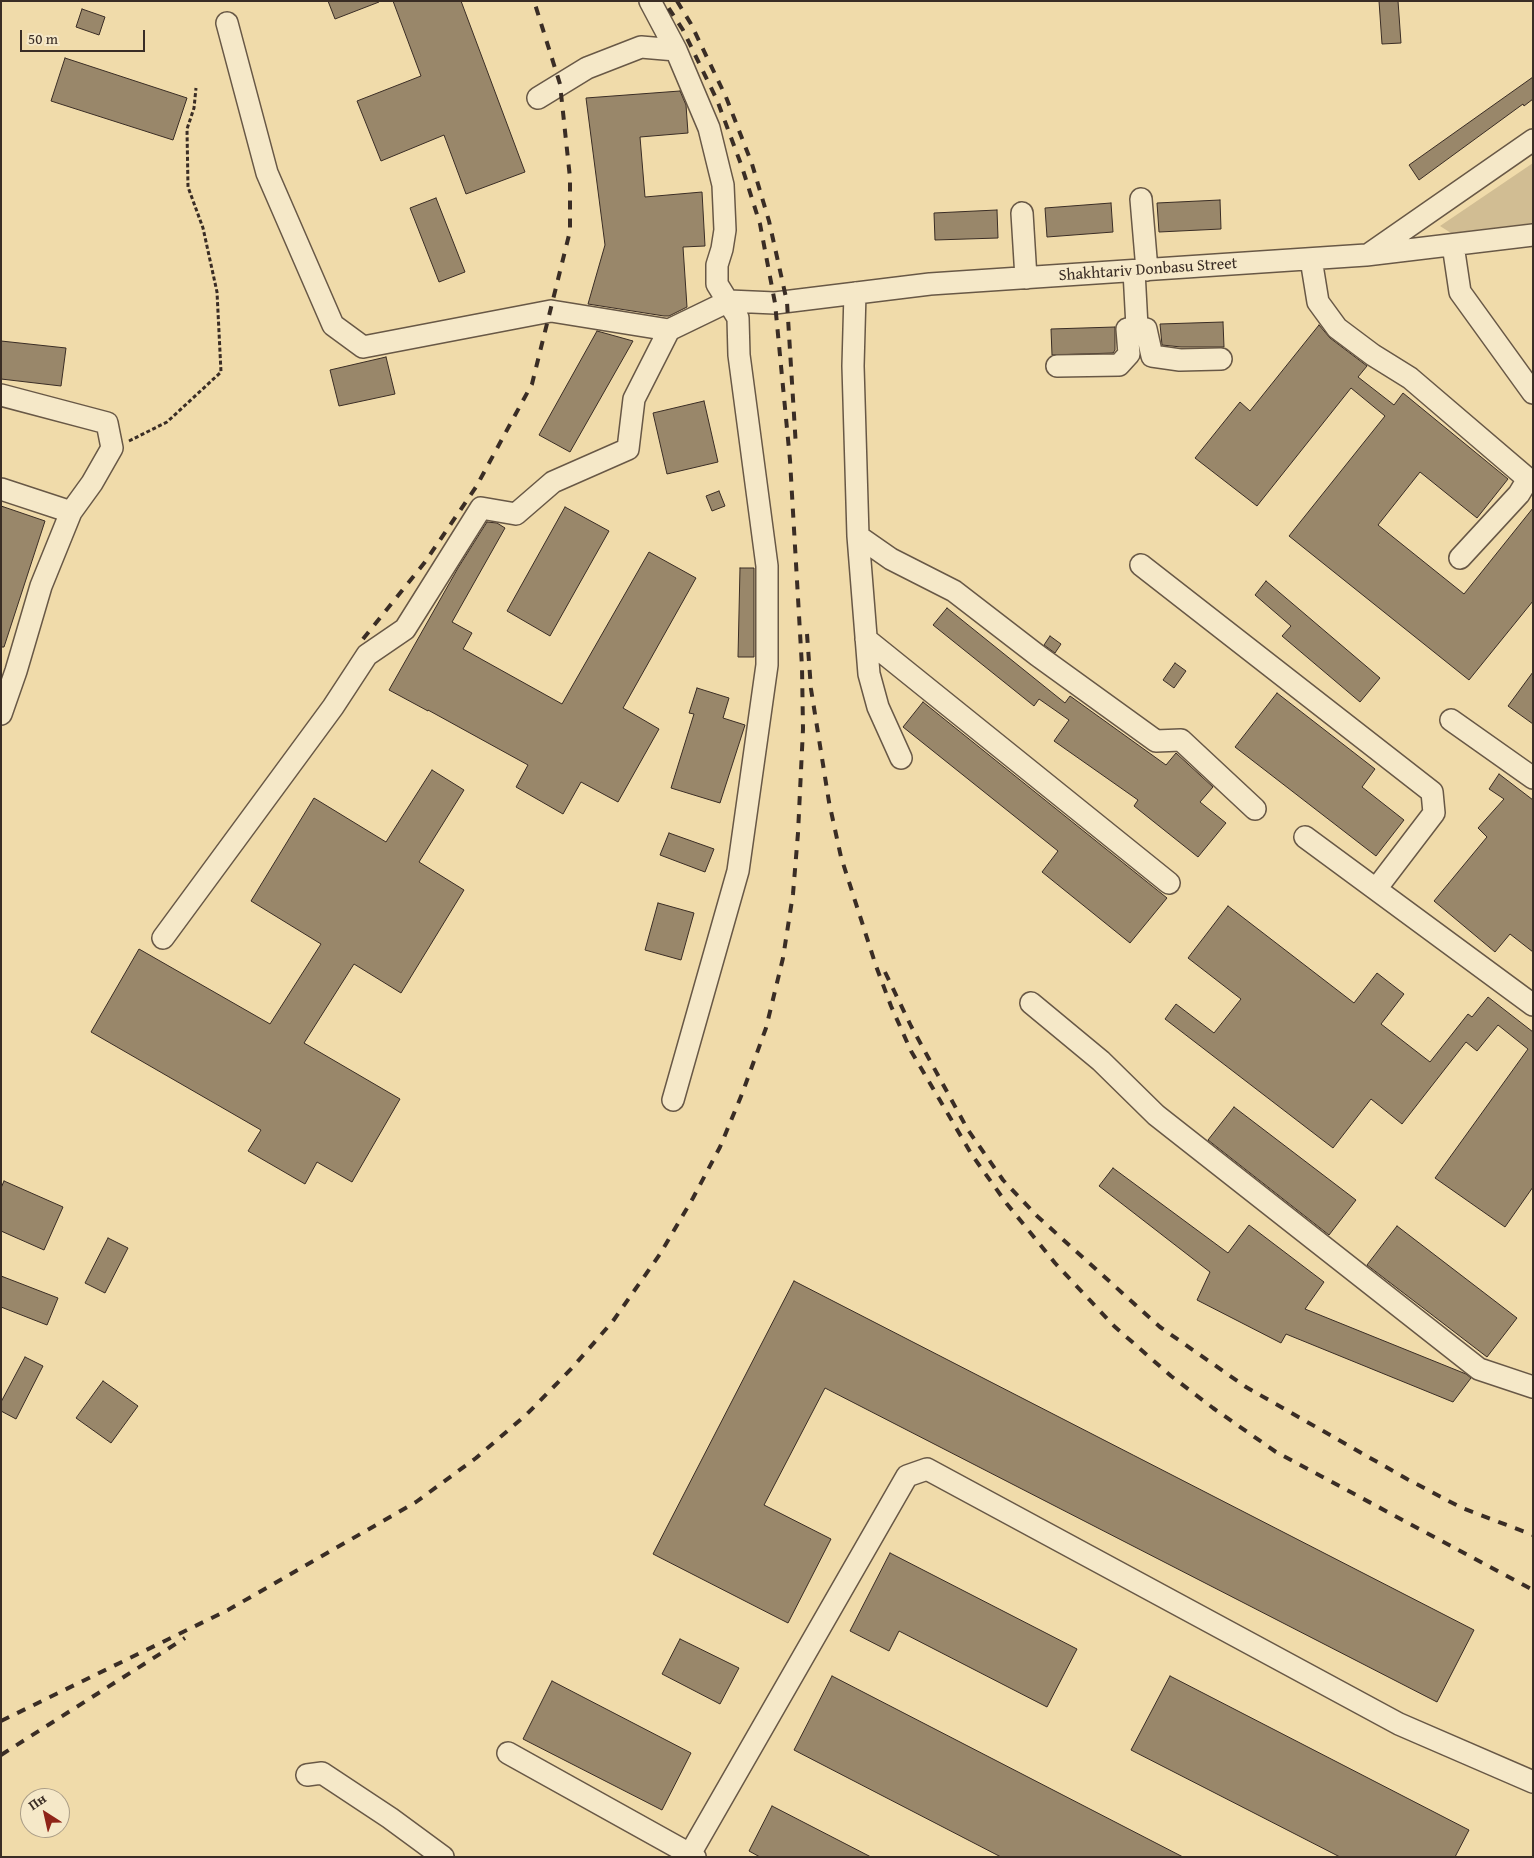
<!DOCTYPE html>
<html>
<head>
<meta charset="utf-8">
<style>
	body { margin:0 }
	#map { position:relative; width:1534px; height:1858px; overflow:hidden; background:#f0dbaa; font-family:"Gentium Book Plus",serif }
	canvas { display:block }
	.frame { position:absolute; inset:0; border:2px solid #3a2d25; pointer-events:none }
	.north { position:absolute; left:20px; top:1788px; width:50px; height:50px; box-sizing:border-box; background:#f5e8c8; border:1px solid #aa9d87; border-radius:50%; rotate:325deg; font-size:14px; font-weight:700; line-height:20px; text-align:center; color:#3a2d25 }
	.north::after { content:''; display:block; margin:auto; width:18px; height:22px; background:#8f2418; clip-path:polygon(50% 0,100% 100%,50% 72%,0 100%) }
	.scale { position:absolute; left:20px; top:30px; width:125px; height:22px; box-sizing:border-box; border:2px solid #3a2d25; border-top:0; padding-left:6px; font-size:15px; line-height:18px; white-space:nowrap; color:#3a2d25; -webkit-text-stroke:4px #f5e8c8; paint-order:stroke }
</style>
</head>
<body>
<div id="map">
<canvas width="1534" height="1858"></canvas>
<div class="frame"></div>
<div class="north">Пн</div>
<div class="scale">50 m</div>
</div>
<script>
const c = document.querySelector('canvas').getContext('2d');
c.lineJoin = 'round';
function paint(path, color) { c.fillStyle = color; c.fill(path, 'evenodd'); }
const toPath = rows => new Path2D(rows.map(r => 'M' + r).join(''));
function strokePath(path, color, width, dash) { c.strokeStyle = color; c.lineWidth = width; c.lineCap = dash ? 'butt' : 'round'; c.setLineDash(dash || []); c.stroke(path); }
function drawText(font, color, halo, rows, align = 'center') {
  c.font = font + ' "Gentium Book Plus",serif'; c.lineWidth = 4; c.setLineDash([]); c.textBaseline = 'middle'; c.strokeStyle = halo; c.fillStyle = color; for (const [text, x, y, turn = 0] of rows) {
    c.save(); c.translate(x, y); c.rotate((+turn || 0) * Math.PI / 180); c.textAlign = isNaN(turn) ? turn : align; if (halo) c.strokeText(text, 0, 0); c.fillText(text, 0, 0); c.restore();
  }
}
paint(toPath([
	[1533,163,1533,223,1451,233,1440,226]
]), '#d1bd93');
const building = toPath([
	[328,1,379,1,379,2,335,19,328,1],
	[393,1,461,1,525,172,466,194,444,135,381,161,357,101,421,76,393,1],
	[1379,1,1398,1,1401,43,1382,44,1379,1],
	[82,9,105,17,99,35,76,27,82,9],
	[65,58,187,98,173,140,51,101,65,58],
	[1533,77,1533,99,1524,106,1523,104,1419,180,1409,165,1533,77],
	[680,91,686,105,688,133,640,137,645,197,702,192,705,246,683,247,687,307,669,316,664,316,588,304,605,245,586,98,680,91],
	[436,198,465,272,439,282,410,208,436,198],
	[1220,200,1221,229,1159,232,1157,203,1220,200],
	[1111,203,1113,232,1047,237,1045,208,1111,203],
	[997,210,998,238,935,240,934,213,997,210],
	[1223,322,1224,347,1181,347,1162,345,1160,324,1223,322],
	[1319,325,1330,338,1367,366,1358,377,1394,405,1403,393,1508,479,1477,518,1420,472,1378,525,1464,594,1533,508,1533,601,1469,680,1289,536,1385,416,1351,388,1257,506,1195,458,1240,402,1250,411,1319,325],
	[1115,327,1115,350,1113,353,1052,355,1051,329,1115,327],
	[597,331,633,341,570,452,539,435,597,331],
	[1,341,66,348,61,386,1,379,1,341],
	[386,357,395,394,339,406,330,370,386,357],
	[704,401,718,462,667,474,653,413,704,401],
	[719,491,725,506,712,511,706,496,719,491],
	[1,506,45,521,4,647,1,647,1,506],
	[565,507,609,531,550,636,507,611,565,507],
	[487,522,497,523,505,528,452,622,472,633,463,649,562,704,649,552,696,578,623,708,659,729,618,802,581,782,563,814,516,787,528,765,428,710,428,711,389,690,458,568,487,522],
	[740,568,754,568,754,657,738,657,740,568],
	[1266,581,1380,678,1360,702,1282,636,1291,626,1255,595,1266,581],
	[947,608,1065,703,1070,696,1166,765,1176,753,1213,787,1200,802,1226,823,1198,857,1134,806,1138,800,1054,741,1069,720,1039,699,1034,706,933,625,947,608],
	[1050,636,1061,644,1055,653,1044,645,1050,636],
	[1175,663,1186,671,1174,688,1163,680,1175,663],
	[1533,672,1533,724,1508,706,1533,672],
	[697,688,729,698,723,718,745,725,720,803,671,788,694,714,689,713,697,688],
	[1277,693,1375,769,1362,787,1404,820,1376,856,1235,747,1277,693],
	[923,702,1167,898,1130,943,1042,872,1058,851,903,727,923,702],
	[432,770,464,790,419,862,464,890,401,993,354,964,304,1043,400,1099,352,1182,317,1162,305,1184,248,1151,261,1130,91,1032,139,949,270,1024,321,944,251,901,314,798,386,842,432,770],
	[1499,774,1533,800,1533,952,1510,934,1495,952,1434,901,1487,837,1478,828,1504,799,1489,789,1499,774],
	[669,833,714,849,705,872,660,855,669,833],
	[658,903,694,913,681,960,645,950,658,903],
	[1228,906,1354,1003,1377,973,1404,994,1381,1024,1430,1062,1468,1014,1472,1017,1488,997,1533,1032,1533,1187,1505,1227,1435,1178,1528,1049,1498,1025,1477,1051,1466,1042,1402,1124,1371,1099,1333,1148,1165,1019,1176,1004,1214,1033,1241,999,1188,958,1228,906],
	[1234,1107,1356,1200,1329,1235,1208,1140,1234,1107],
	[1113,1168,1228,1253,1249,1225,1324,1282,1305,1309,1466,1374,1471,1378,1453,1402,1286,1334,1281,1343,1197,1300,1210,1272,1099,1186,1113,1168],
	[4,1181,63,1207,44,1250,1,1231,1,1188,4,1181],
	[1397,1226,1517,1318,1487,1357,1367,1265,1397,1226],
	[108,1238,128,1248,105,1293,85,1283,108,1238],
	[1,1276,58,1298,47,1325,1,1307,1,1276],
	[794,1281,1474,1630,1437,1702,825,1388,764,1505,831,1539,788,1623,653,1554,794,1281],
	[25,1357,43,1366,16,1419,1,1411,1,1402,25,1357],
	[103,1381,138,1406,111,1443,76,1418,103,1381],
	[890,1553,1077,1649,1047,1707,899,1631,889,1651,850,1631,890,1553],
	[680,1639,739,1668,720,1704,662,1674,680,1639],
	[832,1676,1183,1857,1001,1857,794,1750,832,1676],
	[1170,1676,1469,1830,1455,1857,1340,1857,1131,1750,1170,1676],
	[552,1681,691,1753,662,1810,523,1739,552,1681],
	[772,1806,871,1857,760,1857,749,1851,772,1806]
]);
paint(building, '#99876a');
strokePath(building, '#3a2d25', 1);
const minor = toPath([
	[650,1,676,50],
	[227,23,267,173,333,325,363,347,551,311,669,330,729,301,775,303,930,284,1366,255,1533,235],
	[538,98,587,68,641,47,676,50,709,128,723,185,725,230,722,249,717,265,717,284,738,318,739,355,767,566,767,665,738,871,673,1100],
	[1141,199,1147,270],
	[1022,213,1026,278],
	[1453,245,1460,292,1533,393],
	[1369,254,1533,140],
	[1311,259,1318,302,1337,328,1373,355,1410,378,1528,479,1519,494,1460,558],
	[1134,271,1137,327,1146,329,1152,356,1180,360,1221,359],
	[855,293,853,366,858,536,869,674,878,707,901,758],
	[1057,366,1119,365,1129,354,1127,329,1137,327],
	[1,395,107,423,112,448,92,483,71,512,41,586,16,671,1,714],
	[1,489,71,512],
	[858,536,891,559,954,591,1037,655,1156,741,1181,740,1255,809],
	[1141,565,1432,792,1434,813,1376,889],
	[866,639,1169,883],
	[1451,720,1533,778],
	[1305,837,1533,1005],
	[163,938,333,707,367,655,405,629,481,508,516,514,553,482,628,449,634,399,669,330],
	[1031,1003,1101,1061,1156,1115,1479,1369,1533,1387],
	[508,1753,695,1857],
	[307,1775,322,1773,390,1818,443,1857],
	[690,1854,907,1476,927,1469,1399,1724,1533,1782]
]);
strokePath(minor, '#685846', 24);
strokePath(toPath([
	[129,441,167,422,221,372,217,292,203,228,188,187,187,129,194,108,196,88]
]), '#3a2d25', 3, [4, 2.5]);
strokePath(minor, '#f5e8c8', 21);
strokePath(toPath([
	[677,1,691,24,726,97,752,164,769,221,787,302,796,447],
	[807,634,811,689,829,802,841,857,876,966,891,1006,911,1051,972,1155,1007,1204,1055,1263,1114,1326,1171,1376,1213,1408,1276,1452,1533,1590],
	[363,639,425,562,476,487,532,384,570,231,570,178,560,84,534,1],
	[885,972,911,1026,968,1130,1003,1180,1037,1216,1160,1327,1246,1387,1407,1479,1462,1508,1533,1535],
	[1,1721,228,1610,416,1502,476,1458,527,1414,572,1368,613,1321,660,1254,693,1198,720,1147,742,1094,766,1028,783,958,793,894,798,833,803,729,802,667,790,460,775,303,760,224,742,167,717,100,683,30,664,1],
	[1,1755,185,1638]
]), '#3a2d25', 4, [9, 9]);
drawText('16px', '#3a2d25', '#f5e8c8', [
	["Shakhtariv Donbasu Street",1148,270,-4]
]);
</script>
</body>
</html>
